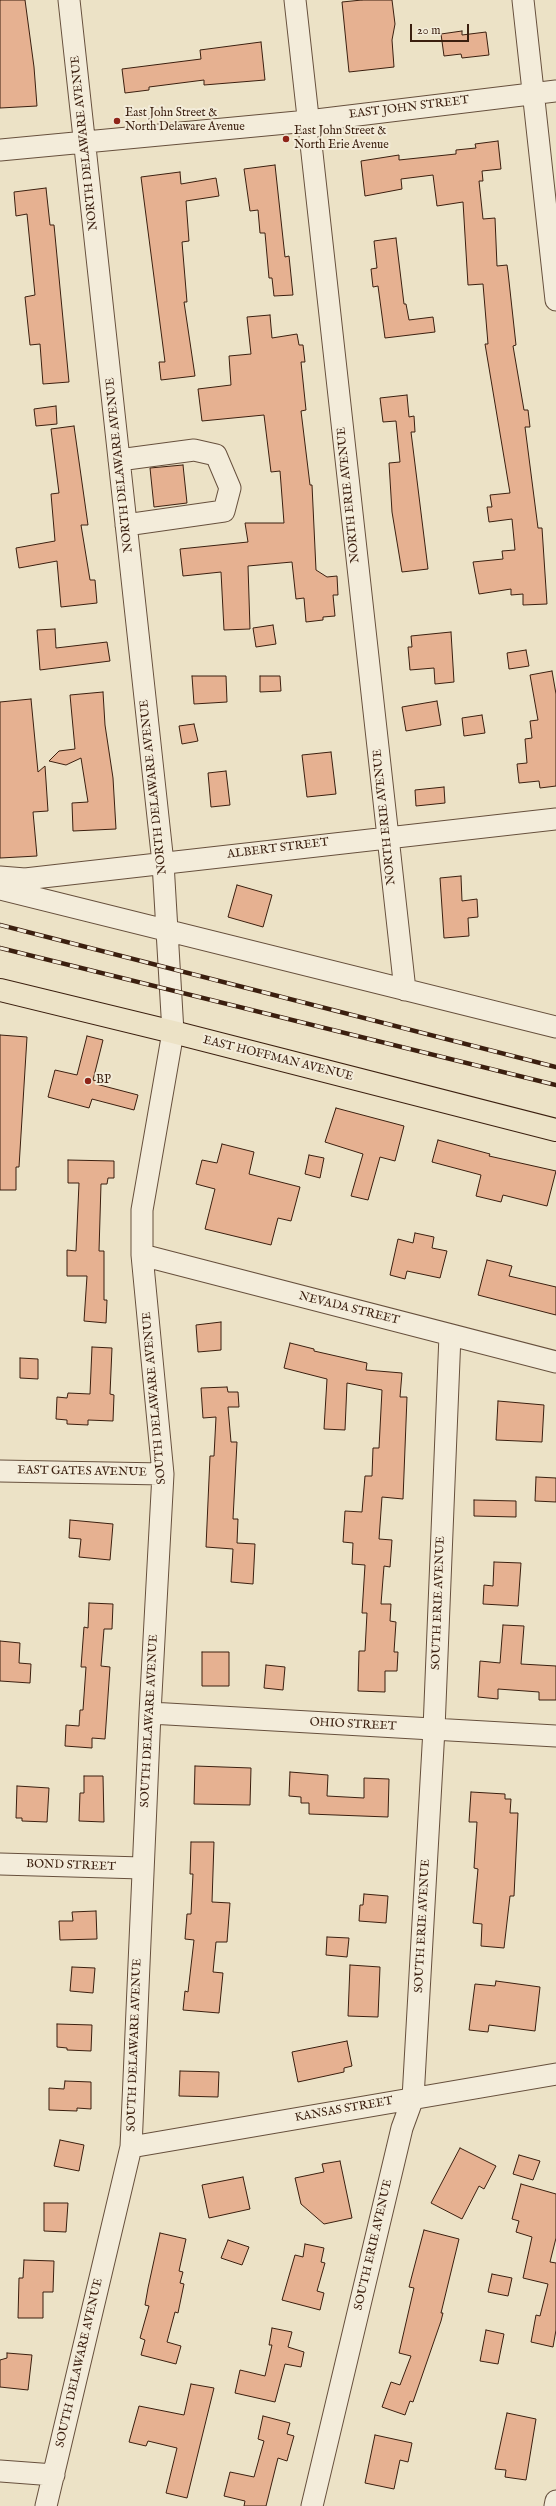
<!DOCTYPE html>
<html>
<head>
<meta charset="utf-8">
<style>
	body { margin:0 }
	#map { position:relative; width:556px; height:2506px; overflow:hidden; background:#ece2c6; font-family:"IM FELL English",serif }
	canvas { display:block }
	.scale { position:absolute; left:410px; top:24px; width:59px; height:18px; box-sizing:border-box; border:2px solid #3b1f0f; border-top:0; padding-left:5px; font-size:12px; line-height:14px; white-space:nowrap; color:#3b1f0f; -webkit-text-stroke:3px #f3ecda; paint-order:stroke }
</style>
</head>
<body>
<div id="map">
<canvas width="556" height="2506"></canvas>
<div class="scale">20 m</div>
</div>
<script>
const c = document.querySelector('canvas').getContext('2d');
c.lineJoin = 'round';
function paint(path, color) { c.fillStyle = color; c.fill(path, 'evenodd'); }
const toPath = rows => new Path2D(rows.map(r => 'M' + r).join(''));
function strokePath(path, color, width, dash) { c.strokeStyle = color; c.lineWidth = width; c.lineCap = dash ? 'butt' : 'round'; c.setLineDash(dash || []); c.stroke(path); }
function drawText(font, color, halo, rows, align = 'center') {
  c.font = font + ' "IM FELL English",serif'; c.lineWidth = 4; c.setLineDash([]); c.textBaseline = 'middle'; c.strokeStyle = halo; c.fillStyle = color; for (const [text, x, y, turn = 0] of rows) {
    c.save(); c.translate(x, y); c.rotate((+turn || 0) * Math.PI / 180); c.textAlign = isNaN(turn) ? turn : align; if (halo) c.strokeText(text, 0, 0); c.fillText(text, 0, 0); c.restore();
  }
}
const building = toPath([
	[0,0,25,0,34,67,37,106,0,108,0,0],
	[362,0,392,0,395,24,392,40,394,67,349,72,342,2,362,0],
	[462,31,462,35,486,32,489,55,462,58,461,54,444,56,441,34,462,31],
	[261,42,265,80,204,85,204,80,149,87,149,90,125,93,122,69,201,59,200,50,261,42],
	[498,141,501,169,482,171,483,181,479,181,483,219,495,218,497,266,507,265,508,272,516,345,513,346,524,410,528,410,530,427,525,427,538,528,542,528,547,604,523,605,523,594,511,595,511,589,479,594,473,562,503,559,502,551,515,550,512,519,489,522,487,507,492,507,490,495,510,493,485,344,488,344,483,284,468,285,463,202,437,206,433,175,401,179,402,189,365,196,361,161,399,155,399,160,456,154,456,150,476,148,475,144,498,141],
	[275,165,285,257,289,256,293,295,274,296,272,278,269,278,265,233,260,233,258,210,250,211,244,169,275,165],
	[180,172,181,184,216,178,219,196,186,201,189,241,182,242,187,302,184,302,195,376,161,380,159,362,165,362,141,177,180,172],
	[46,188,50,225,54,225,69,382,43,384,40,344,30,345,25,297,35,295,27,214,16,216,14,192,46,188],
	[396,238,404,304,406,304,409,320,433,317,435,332,385,338,378,286,373,287,371,269,377,268,374,241,396,238],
	[270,315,272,338,297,334,299,345,303,345,305,362,301,362,306,410,301,411,310,485,312,485,316,570,327,577,337,576,338,595,333,595,335,616,323,617,323,620,306,622,304,598,296,599,292,562,248,566,250,629,224,630,221,572,183,576,180,549,248,542,245,523,284,523,280,471,271,472,264,415,202,421,198,389,231,385,229,356,251,354,247,317,270,315],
	[407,395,409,417,414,416,415,432,411,432,428,569,402,572,392,512,389,463,400,462,396,421,383,422,380,398,407,395],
	[56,406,57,424,36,426,34,409,56,406],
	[74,426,88,525,81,525,90,580,95,580,97,603,61,607,57,561,19,568,16,548,55,541,51,494,59,493,51,429,74,426],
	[183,465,187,503,154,507,150,468,183,465],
	[273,625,276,644,256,647,253,628,273,625],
	[55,629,56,648,107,642,110,661,40,670,37,630,55,629],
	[451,632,454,682,435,684,434,668,410,670,408,647,412,647,411,636,451,632],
	[526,650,529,666,509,669,507,653,526,650],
	[552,671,556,694,556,786,540,788,539,781,519,783,517,764,527,763,525,739,532,738,530,721,538,720,530,675,552,671],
	[192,676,226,676,227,702,194,704,192,676],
	[260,676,280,676,281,691,260,692,260,676],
	[103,692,105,725,113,778,116,829,73,831,72,803,88,802,81,758,66,765,49,761,59,751,75,749,70,695,103,692],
	[31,699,38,772,45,766,48,811,33,812,37,856,0,858,0,702,31,699],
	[437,701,441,725,406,731,402,707,437,701],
	[482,715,485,733,464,736,462,718,482,715],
	[194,724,198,741,182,744,179,726,194,724],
	[331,752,336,794,307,797,302,755,331,752],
	[226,771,230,805,211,807,208,773,226,771],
	[444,787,445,803,416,806,415,790,444,787],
	[461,876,462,901,477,899,478,917,468,918,469,936,444,938,440,878,461,876],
	[237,885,272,895,263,927,228,917,237,885],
	[0,1035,27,1037,19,1167,16,1167,16,1190,0,1190,0,1035],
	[87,1036,103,1040,93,1080,97,1081,96,1084,138,1095,134,1110,92,1099,89,1108,48,1097,55,1070,77,1075,87,1036],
	[336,1108,404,1126,395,1161,380,1157,368,1200,351,1196,363,1154,325,1142,336,1108],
	[438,1140,490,1154,489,1156,556,1171,547,1206,503,1195,501,1202,476,1196,481,1175,432,1162,438,1140],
	[222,1144,254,1152,249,1174,300,1187,291,1221,278,1218,271,1245,205,1229,215,1189,196,1184,202,1160,217,1163,222,1144],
	[309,1155,324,1158,320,1178,305,1174,309,1155],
	[68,1160,114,1161,114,1178,108,1178,107,1184,101,1184,99,1251,104,1251,104,1300,107,1300,106,1323,84,1321,87,1276,67,1276,67,1250,76,1251,79,1183,68,1183,68,1160],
	[415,1233,434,1237,432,1248,447,1251,440,1278,407,1271,405,1279,390,1275,398,1239,413,1243,415,1233],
	[487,1260,512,1266,509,1276,556,1287,556,1315,478,1295,487,1260],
	[221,1322,221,1350,198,1352,196,1325,221,1322],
	[290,1343,314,1349,314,1351,367,1363,366,1370,402,1373,400,1397,407,1397,403,1499,382,1497,379,1539,392,1540,390,1567,384,1566,381,1604,391,1604,390,1621,396,1622,394,1652,398,1652,397,1671,385,1671,385,1692,358,1691,359,1651,365,1651,367,1613,362,1613,365,1565,352,1564,353,1543,343,1542,345,1511,362,1512,365,1476,372,1476,373,1448,379,1448,382,1390,347,1383,345,1430,324,1429,327,1379,284,1368,290,1343],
	[92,1347,112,1348,110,1394,114,1395,113,1421,88,1420,88,1425,67,1424,67,1420,56,1419,57,1397,67,1398,68,1393,90,1394,92,1347],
	[20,1358,38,1359,38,1379,20,1378,20,1358],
	[227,1387,228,1392,238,1392,239,1407,228,1407,231,1442,237,1442,233,1519,238,1519,237,1543,255,1544,253,1584,231,1582,233,1549,206,1547,210,1456,214,1456,216,1417,203,1418,201,1388,227,1387],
	[498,1401,544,1405,542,1442,496,1440,498,1401],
	[536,1477,556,1478,556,1502,535,1501,536,1477],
	[474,1500,516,1501,516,1517,474,1516,474,1500],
	[70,1520,113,1524,110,1560,79,1557,81,1539,69,1538,70,1520],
	[494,1562,521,1563,518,1606,483,1604,484,1585,493,1586,494,1562],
	[89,1603,113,1604,112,1629,104,1629,101,1666,110,1667,105,1739,92,1738,92,1748,65,1746,66,1725,79,1726,80,1710,83,1710,86,1667,81,1667,84,1627,88,1628,89,1603],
	[503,1625,524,1626,521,1664,556,1666,556,1700,539,1700,539,1692,498,1689,498,1699,478,1697,480,1661,500,1663,503,1625],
	[0,1641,20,1643,19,1663,31,1664,30,1683,0,1681,0,1641],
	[202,1652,229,1652,229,1686,202,1686,202,1652],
	[266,1665,285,1667,283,1690,264,1688,266,1665],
	[195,1766,251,1768,250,1805,194,1804,195,1766],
	[290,1772,328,1775,327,1796,364,1798,364,1778,389,1779,388,1817,309,1814,309,1803,301,1803,301,1797,289,1796,290,1772],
	[84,1776,103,1776,104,1822,79,1821,80,1793,84,1793,84,1776],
	[17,1786,49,1788,47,1822,22,1821,22,1818,16,1818,17,1786],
	[471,1792,505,1794,505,1799,511,1799,510,1813,518,1813,514,1896,510,1896,504,1948,481,1946,482,1924,473,1923,478,1869,474,1868,477,1822,469,1822,471,1792],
	[191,1842,214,1842,212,1902,230,1903,227,1942,216,1942,213,1972,223,1973,219,2013,183,2010,185,1991,188,1992,194,1940,185,1939,187,1914,191,1914,193,1874,190,1874,191,1842],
	[364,1894,388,1896,386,1923,359,1921,360,1905,363,1905,364,1894],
	[96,1911,97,1939,60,1940,59,1921,73,1921,72,1912,96,1911],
	[327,1937,349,1938,347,1957,326,1955,327,1937],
	[350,1965,380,1967,378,2017,348,2016,350,1965],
	[72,1967,95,1968,93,1993,70,1991,72,1967],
	[496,1981,540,1987,535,2031,489,2025,488,2032,469,2030,475,1984,495,1986,496,1981],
	[57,2024,92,2025,91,2051,67,2050,67,2048,57,2047,57,2024],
	[347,2041,352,2066,344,2068,344,2072,298,2082,292,2052,347,2041],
	[180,2071,219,2072,218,2097,179,2096,180,2071],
	[65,2081,91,2082,91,2109,77,2108,77,2111,49,2110,49,2088,64,2089,65,2081],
	[60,2140,84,2145,79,2171,54,2166,60,2140],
	[460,2148,496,2166,484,2189,479,2186,462,2219,431,2203,460,2148],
	[519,2155,540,2161,533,2180,513,2174,519,2155],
	[340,2161,352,2218,324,2224,301,2204,295,2178,324,2172,322,2164,340,2161],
	[243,2177,250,2209,209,2218,202,2185,243,2177],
	[521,2184,556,2194,556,2238,550,2262,556,2263,556,2330,553,2347,531,2342,536,2315,540,2316,548,2284,523,2278,532,2237,516,2232,519,2221,512,2219,521,2184],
	[44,2203,68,2203,66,2232,44,2231,44,2203],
	[424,2230,459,2239,441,2313,443,2313,441,2321,413,2402,410,2401,405,2415,382,2407,391,2382,400,2385,411,2356,399,2353,414,2288,409,2287,424,2230],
	[160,2233,186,2239,179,2271,183,2272,180,2283,184,2284,178,2313,175,2312,167,2342,181,2346,176,2364,141,2355,145,2340,140,2338,149,2306,145,2305,148,2288,160,2233],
	[228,2240,249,2247,242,2265,221,2258,228,2240],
	[305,2244,324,2248,321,2262,325,2263,317,2291,324,2293,320,2310,282,2300,295,2255,303,2257,305,2244],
	[24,2260,54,2261,53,2292,43,2292,43,2318,18,2318,19,2278,23,2278,24,2260],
	[492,2274,512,2278,508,2296,488,2292,492,2274],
	[272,2328,292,2332,288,2347,304,2352,301,2367,285,2364,275,2402,235,2393,240,2370,265,2376,272,2345,269,2345,272,2328],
	[486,2330,504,2334,498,2364,480,2361,486,2330],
	[7,2353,32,2355,28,2390,0,2387,0,2360,7,2358,7,2353],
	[191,2384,214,2388,187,2498,166,2493,177,2448,148,2441,146,2446,129,2442,139,2406,184,2415,191,2384],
	[507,2413,536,2419,526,2480,505,2477,506,2470,495,2469,507,2413],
	[263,2416,290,2423,287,2434,294,2436,287,2461,278,2458,266,2506,244,2506,245,2501,224,2496,230,2472,254,2477,264,2441,258,2439,263,2416],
	[375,2435,412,2443,408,2462,400,2460,394,2489,365,2483,375,2435]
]);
paint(building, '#e6b191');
strokePath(building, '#3b1f0f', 1);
const minor = toPath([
	[295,0,405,990],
	[523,0,556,300],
	[0,150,308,121,556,91],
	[119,460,194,450,216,455,230,488,224,511,126,525],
	[0,877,25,879,556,819],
	[0,889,556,1027],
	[142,1255,556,1362],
	[0,1471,163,1474],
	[150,1713,556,1736],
	[0,1864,142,1868],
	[131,2147,556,2074],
	[0,2471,54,2475],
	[46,2506,131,2147,150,1713,163,1474,142,1255,142,1210,173,1032,163,863,69,0],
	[312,2506,402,2128,413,2098,434,1729,450,1335],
	[555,2506,556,2501]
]);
const major = toPath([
	[0,990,173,1032,556,1130]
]);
strokePath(minor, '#67503d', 23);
strokePath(major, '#3b1f0f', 24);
strokePath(minor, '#f3ecda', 21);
strokePath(major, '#ece2c6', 22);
const rail = toPath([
	[0,925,556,1067],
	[0,948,556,1085]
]);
strokePath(rail, '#3b1f0f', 4.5);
strokePath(rail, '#f3ecda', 3, [9]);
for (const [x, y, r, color] of [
	[117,121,4,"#8f2418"],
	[286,139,4,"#8f2418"],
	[88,1081,4,"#8f2418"]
]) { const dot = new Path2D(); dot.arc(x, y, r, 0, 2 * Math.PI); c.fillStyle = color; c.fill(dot); strokePath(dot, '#f3ecda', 1.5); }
drawText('12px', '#3b1f0f', '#f3ecda', [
	["EAST JOHN STREET",409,108,-7],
	["NORTH DELAWARE AVENUE",85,143,-96],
	["NORTH DELAWARE AVENUE",120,465,-96],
	["NORTH ERIE AVENUE",349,495,-96],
	["NORTH DELAWARE AVENUE",154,787,-96],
	["NORTH ERIE AVENUE",385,817,-96],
	["ALBERT STREET",278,849,-7],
	["EAST HOFFMAN AVENUE",278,1059,14],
	["NEVADA STREET",349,1309,14],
	["SOUTH DELAWARE AVENUE",155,1398,-95],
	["EAST GATES AVENUE",82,1472,1],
	["SOUTH ERIE AVENUE",439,1603,-88],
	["SOUTH DELAWARE AVENUE",150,1721,-87],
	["OHIO STREET",353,1725,3],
	["BOND STREET",71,1866,2],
	["SOUTH ERIE AVENUE",423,1926,-87],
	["SOUTH DELAWARE AVENUE",135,2045,-88],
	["KANSAS STREET",344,2110,-10],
	["SOUTH ERIE AVENUE",374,2245,-77],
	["SOUTH DELAWARE AVENUE",80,2363,-77]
]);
drawText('12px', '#3b1f0f', '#f3ecda', [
	["East John Street &",125,114],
	["North Delaware Avenue",125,128],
	["East John Street &",294,132],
	["North Erie Avenue",294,146],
	["BP",96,1081]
], 'left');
</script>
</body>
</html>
